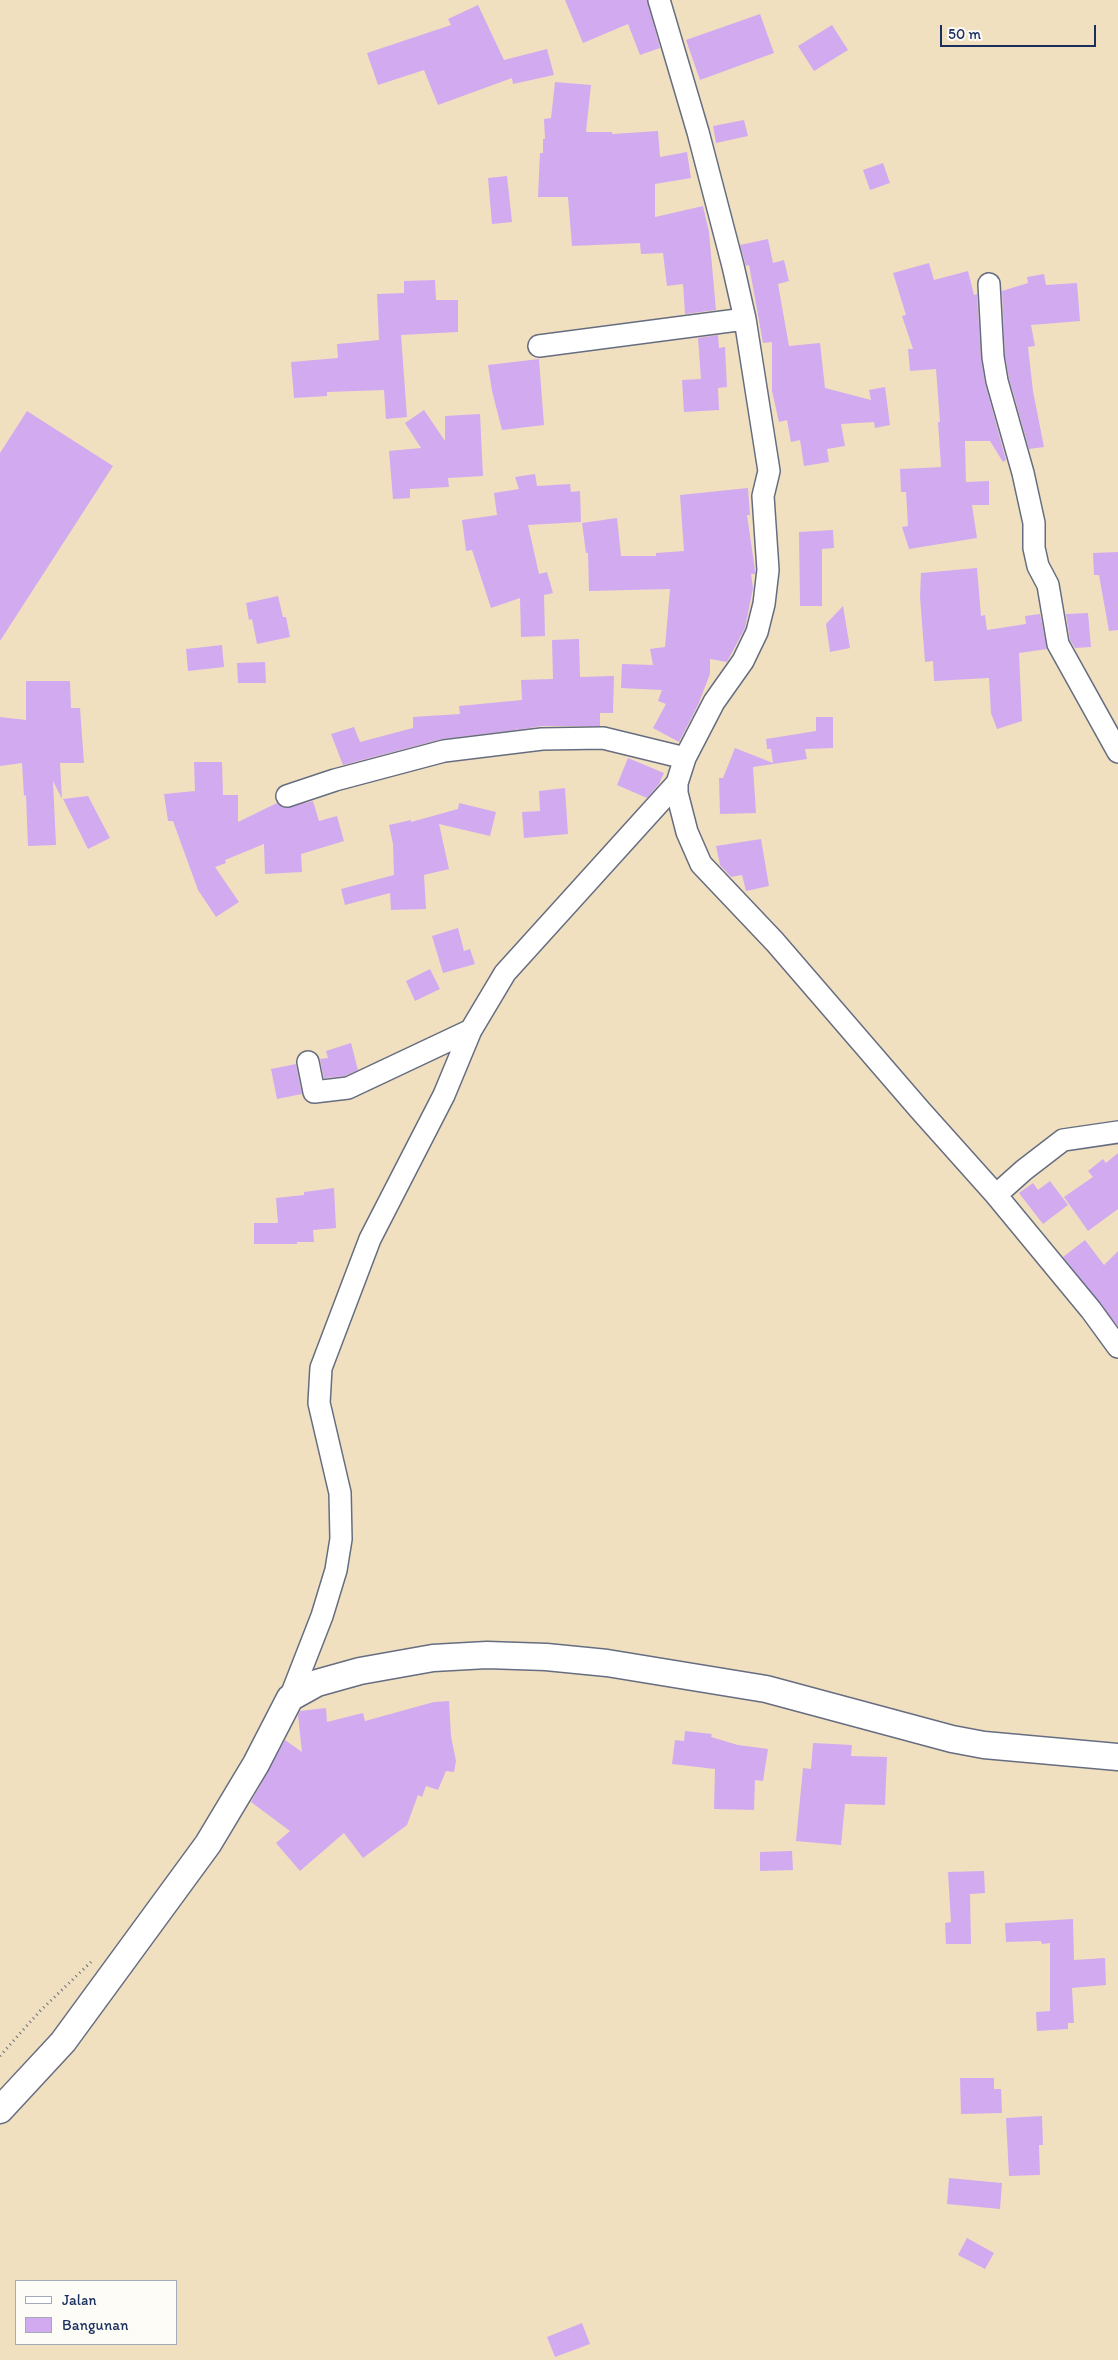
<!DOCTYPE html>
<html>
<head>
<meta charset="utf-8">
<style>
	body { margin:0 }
	#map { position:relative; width:1118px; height:2360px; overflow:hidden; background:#f0e0c0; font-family:Itim,sans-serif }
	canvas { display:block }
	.legend { position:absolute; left:15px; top:2280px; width:162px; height:65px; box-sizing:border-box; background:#fdfcf7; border:1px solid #a3aaba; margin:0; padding:6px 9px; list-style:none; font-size:15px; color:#1b2f5e }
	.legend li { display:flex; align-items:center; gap:10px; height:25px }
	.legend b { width:25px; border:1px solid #a3aaba }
	.scale { position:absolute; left:940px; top:25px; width:156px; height:22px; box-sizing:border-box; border:2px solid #1b2f5e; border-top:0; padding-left:6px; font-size:15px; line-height:18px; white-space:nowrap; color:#1b2f5e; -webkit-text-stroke:4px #fdfcf7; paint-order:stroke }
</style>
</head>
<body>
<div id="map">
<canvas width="1118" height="2360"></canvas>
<ul class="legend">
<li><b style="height:6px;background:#fff"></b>Jalan</li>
<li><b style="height:14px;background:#d2aaf0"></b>Bangunan</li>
</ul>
<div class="scale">50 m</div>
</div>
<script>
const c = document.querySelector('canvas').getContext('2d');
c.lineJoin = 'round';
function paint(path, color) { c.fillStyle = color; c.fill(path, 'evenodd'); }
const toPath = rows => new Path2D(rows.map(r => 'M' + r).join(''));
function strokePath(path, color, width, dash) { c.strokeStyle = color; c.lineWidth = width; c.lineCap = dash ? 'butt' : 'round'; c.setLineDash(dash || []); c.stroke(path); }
paint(toPath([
	[565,0,647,0,660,48,640,55,628,24,583,43],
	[478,5,504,60,547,49,554,75,513,84,512,78,438,105,424,70,378,85,367,53,451,25,448,19],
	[760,14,774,53,700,80,686,40],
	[832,25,848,50,814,71,798,46],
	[555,82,591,85,586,132,612,132,612,134,658,131,660,157,687,152,691,178,655,184,655,217,703,206,709,232,716,310,685,314,683,284,667,286,663,253,641,254,640,243,572,246,568,197,538,197,540,153,543,153,543,139,545,139,544,119,551,118],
	[744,120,748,136,716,143,713,126],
	[883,163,890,183,870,190,863,170],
	[507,176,512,222,492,224,488,178],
	[768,239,773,263,784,260,789,281,778,284,789,346,820,343,825,388,871,400,869,390,885,387,890,425,875,428,874,422,841,424,845,446,827,449,829,462,804,466,800,440,791,442,787,420,779,422,772,391,772,342,763,343,749,265,746,266,740,245],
	[929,263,934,280,968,271,974,295,977,294,981,358,985,383,1006,460,1003,462,990,441,965,441,966,482,989,481,989,505,972,505,977,538,909,549,902,527,908,526,906,492,901,492,900,469,941,467,938,422,940,422,936,369,910,371,908,349,913,349,902,316,906,315,893,273],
	[1044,274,1046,285,1077,283,1080,321,1031,325,1035,346,1028,347,1033,391,1044,447,1029,449,1009,378,1005,356,1002,291,1028,283,1027,277],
	[435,280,436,300,458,300,458,332,401,335,407,417,386,419,384,390,327,392,327,396,294,398,291,362,338,358,337,344,379,340,377,294,404,293,404,281],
	[718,335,719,348,725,347,727,387,718,388,719,410,684,412,682,380,701,379,698,338],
	[539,359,544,425,502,430,492,391,488,365],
	[424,410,445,441,445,416,480,414,483,476,448,478,449,487,410,489,410,498,393,499,389,451,421,448,405,423],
	[27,411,113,466,0,641,0,453],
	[535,474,537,486,570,484,571,492,580,491,581,522,528,525,539,574,547,572,553,593,544,595,545,636,521,637,520,598,491,608,472,550,466,551,462,520,497,515,494,493,519,489,515,477],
	[748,488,750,515,747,515,755,570,755,574,751,574,753,588,745,628,727,662,710,659,710,674,698,705,679,742,653,728,666,704,658,701,662,690,621,688,622,664,653,665,650,649,665,647,670,589,589,591,588,553,586,553,582,523,617,518,621,556,656,556,656,553,684,551,680,495],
	[833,530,834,548,822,549,822,606,800,606,799,532],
	[1118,552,1118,630,1109,631,1099,575,1094,575,1093,553],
	[977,568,981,616,985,615,987,630,1026,624,1025,616,1040,614,1047,649,1019,653,1022,721,997,729,991,713,989,678,934,681,933,661,925,662,920,597,921,573],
	[278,596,283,617,286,617,290,637,257,644,252,619,249,620,246,603],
	[843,606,850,648,830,652,826,624],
	[1088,613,1091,647,1075,648,1070,640,1066,614],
	[579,639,580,677,614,676,613,713,600,713,600,726,542,726,517,730,517,728,516,730,442,739,343,765,331,734,354,727,360,742,413,728,413,717,460,714,459,706,522,700,521,680,553,679,552,640],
	[222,645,224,667,188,671,186,649],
	[265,662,266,683,238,683,237,663],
	[26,681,70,681,71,708,80,708,84,763,60,763,62,799,53,781,56,845,28,846,26,795,24,796,22,763,0,766,0,717,26,720],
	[816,717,833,717,833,748,805,749,807,759,753,767,756,813,720,814,719,778,723,778,735,748,773,763,771,749,767,749,766,739,816,731],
	[628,758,664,773,659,784,647,798,617,785],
	[194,762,222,762,223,795,238,795,238,822,277,803,285,808,313,801,319,821,337,816,344,841,301,854,302,872,265,874,264,844,225,860,226,863,215,867,239,902,216,917,198,890,173,821,168,821,164,794,195,791],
	[565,788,568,834,524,838,522,812,540,811,539,791],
	[88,796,110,838,88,849,63,799],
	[459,803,496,812,490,836,439,824,449,869,424,875,426,909,391,910,390,893,345,905,341,889,394,875,393,844,389,825,411,820,411,822,458,809],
	[761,839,769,886,746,891,742,875,731,877,720,865,716,846],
	[458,928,464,951,470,949,475,964,443,973,432,936],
	[430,969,440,989,415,1001,406,981],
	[351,1043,358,1070,345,1076,324,1078,320,1059,328,1058,326,1051],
	[296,1064,302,1094,277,1099,271,1069],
	[1118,1153,1118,1209,1088,1231,1064,1197,1093,1177,1088,1171,1103,1159,1106,1163],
	[1050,1181,1068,1205,1043,1224,1019,1193,1033,1183,1038,1190],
	[334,1188,336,1228,313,1230,314,1242,297,1242,297,1244,254,1244,254,1223,278,1223,276,1198,304,1195,304,1192],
	[1085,1240,1104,1265,1118,1251,1118,1326,1063,1257],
	[449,1701,451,1736,456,1761,454,1772,446,1771,438,1790,426,1786,422,1797,418,1795,407,1825,363,1858,344,1833,300,1871,276,1843,290,1831,251,1802,285,1740,302,1752,298,1715,300,1711,326,1708,327,1722,363,1713,365,1721,434,1702],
	[685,1731,712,1734,711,1737,738,1745,768,1749,763,1781,755,1780,754,1810,714,1809,715,1769,672,1764,675,1740,684,1741],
	[813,1743,852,1745,851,1756,887,1757,885,1805,845,1804,841,1845,796,1841,803,1768,811,1769],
	[792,1851,793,1870,760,1871,760,1852],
	[984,1871,985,1893,970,1894,971,1944,946,1944,945,1923,951,1922,948,1872],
	[1073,1919,1074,1960,1105,1958,1106,1985,1072,1988,1074,2023,1068,2023,1068,2029,1037,2031,1036,2012,1050,2011,1050,1943,1042,1944,1041,1941,1006,1942,1005,1923],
	[960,2078,994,2078,994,2089,1001,2089,1002,2113,961,2114],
	[1042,2116,1043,2145,1039,2145,1040,2175,1009,2176,1006,2118],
	[949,2178,1002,2183,1000,2209,947,2204],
	[967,2238,994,2253,985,2269,958,2255],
	[582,2323,590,2344,555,2357,547,2337]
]), '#d2aaf0');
const minor = toPath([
	[659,0,698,132,733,266,745,319,769,471,763,496,768,570,764,604,757,632,743,661,714,702,685,758,677,783,677,793,687,832,701,864,775,942,920,1110,996,1195,1091,1310,1118,1347],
	[989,284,993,357,997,381,1023,473,1034,523,1034,548,1038,566,1048,585,1058,644,1118,752],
	[539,346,745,319],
	[287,796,335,780,444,751,542,739,603,738,685,758],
	[308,1062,314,1092,348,1088,471,1030],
	[996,1195,1024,1170,1063,1140,1118,1132],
	[290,1698,322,1616,336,1570,341,1539,340,1493,319,1403,321,1368,370,1239,444,1095,471,1030,505,973,677,783]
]);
const tertiary = toPath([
	[0,2110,63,2042,208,1844,256,1764,290,1698,317,1683,360,1671,433,1658,487,1655,546,1657,607,1663,766,1689,952,1739,984,1745,1118,1757]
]);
strokePath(minor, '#666d80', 24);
strokePath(tertiary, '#666d80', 29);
strokePath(toPath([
	[0,2056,40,2011,91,1962]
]), '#666d80', 3, [1, 4]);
strokePath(minor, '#fff', 21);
strokePath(tertiary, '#fff', 26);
</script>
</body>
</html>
